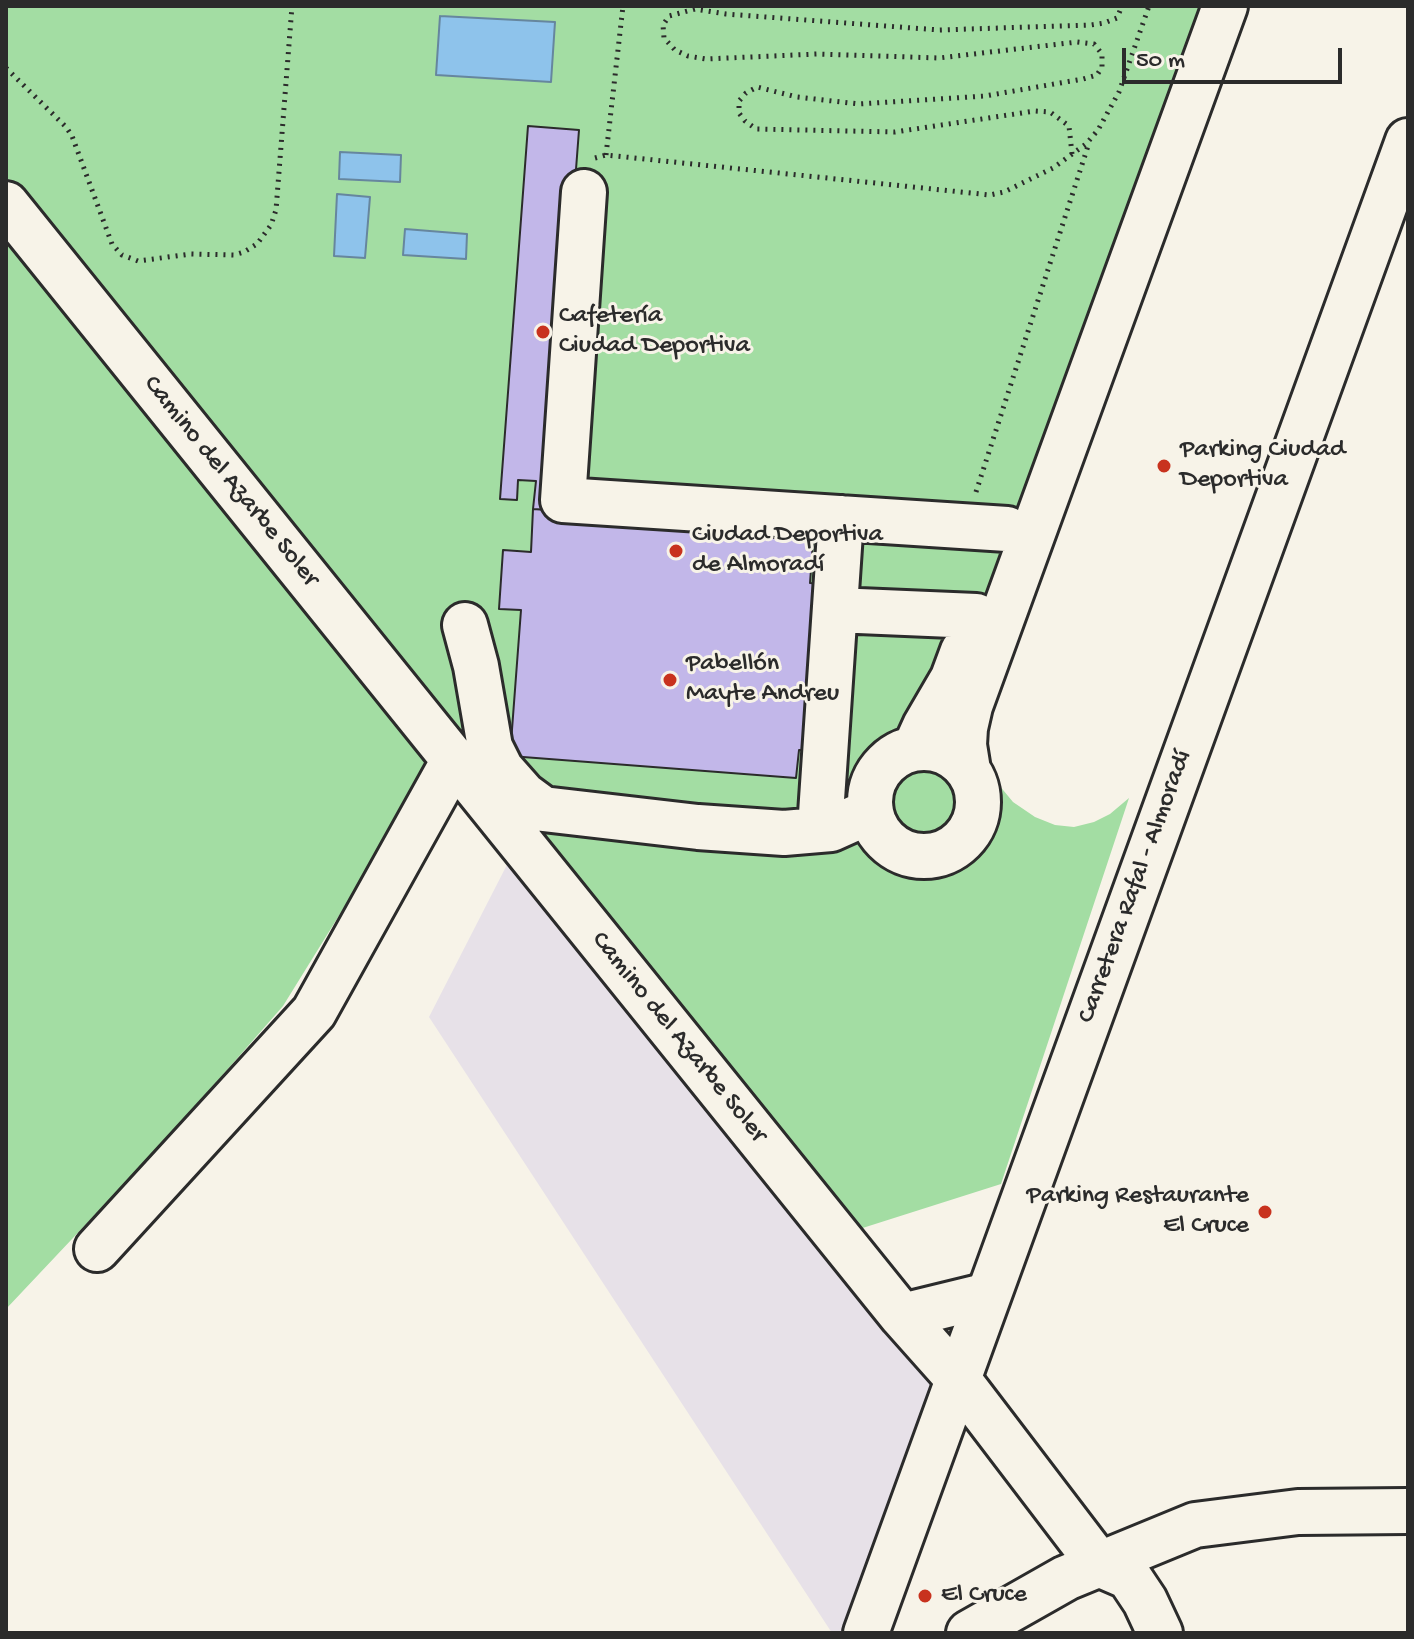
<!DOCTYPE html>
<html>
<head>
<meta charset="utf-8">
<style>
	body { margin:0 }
	#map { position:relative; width:1414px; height:1639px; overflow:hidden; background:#f7f3e8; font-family:"Gochi Hand",sans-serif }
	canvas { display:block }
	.frame { position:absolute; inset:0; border:8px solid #2b2b2b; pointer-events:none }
	.scale { position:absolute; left:1122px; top:48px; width:220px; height:36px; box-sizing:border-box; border:4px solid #2b2b2b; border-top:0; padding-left:10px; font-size:24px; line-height:28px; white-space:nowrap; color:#2b2b2b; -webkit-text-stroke:6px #f7f3e8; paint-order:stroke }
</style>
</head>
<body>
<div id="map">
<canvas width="1414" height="1639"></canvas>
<div class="frame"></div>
<div class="scale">50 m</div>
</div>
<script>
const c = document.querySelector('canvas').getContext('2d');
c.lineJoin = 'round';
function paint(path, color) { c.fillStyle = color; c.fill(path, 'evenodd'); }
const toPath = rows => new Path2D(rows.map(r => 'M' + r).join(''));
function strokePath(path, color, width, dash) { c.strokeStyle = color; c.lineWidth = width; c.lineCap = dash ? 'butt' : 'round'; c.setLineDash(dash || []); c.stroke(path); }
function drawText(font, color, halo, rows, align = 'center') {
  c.font = font + ' "Gochi Hand",sans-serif'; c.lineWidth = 6; c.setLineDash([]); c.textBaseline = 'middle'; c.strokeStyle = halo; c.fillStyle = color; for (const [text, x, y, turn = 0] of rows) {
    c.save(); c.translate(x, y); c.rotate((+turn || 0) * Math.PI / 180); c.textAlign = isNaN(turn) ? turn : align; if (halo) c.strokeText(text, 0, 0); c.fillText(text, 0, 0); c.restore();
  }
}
paint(toPath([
	[513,853,941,1379,848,1633,832,1633,429,1017]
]), '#e7e1e8');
paint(toPath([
	[6,6,1241,6,982,729,987,755,994,779,1013,802,1035,817,1055,825,1074,827,1094,822,1110,814,1129,798,1001,1184,850,1232,6,180],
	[6,228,434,762,283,1006,171,1134,6,1309]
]), '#a3dda3');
const water = toPath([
	[440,16,555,22,551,82,436,75,440,16],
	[340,152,401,155,400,182,339,179,340,152],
	[337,194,370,197,365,258,334,256,337,194],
	[405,229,467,234,466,259,403,255,405,229]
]);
paint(water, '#8ec3eb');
strokePath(water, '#66869e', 2);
const building = toPath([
	[528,126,579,130,550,510,533,509,536,481,518,480,517,500,500,499,528,126],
	[533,509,814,529,810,583,832,585,819,751,799,750,796,778,510,756,521,610,499,609,503,550,531,552,533,509]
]);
paint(building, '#c2b7e9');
strokePath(building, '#2b2b2b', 2);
const minor = toPath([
	[584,192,563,500,1007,529],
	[6,204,902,1316,958,1379,1099,1564,1129,1577,1145,1601,1160,1633],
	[835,610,976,616],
	[465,625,476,666,490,747,501,769,524,795,543,809,698,827,784,833,831,829,871,811],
	[915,748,925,726,953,678,963,651],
	'870 802a54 54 0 1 1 108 0a54 54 0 1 1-108 0Z',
	[968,770,964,745,965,728,970,706,1225,6],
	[821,814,841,518],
	[97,1249,314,1012,454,760],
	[902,1316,988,1295],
	[969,1633,1066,1578,1195,1525,1298,1512,1408,1511]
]);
const major = toPath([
	[866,1633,1408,141]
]);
strokePath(minor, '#2b2b2b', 50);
strokePath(major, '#2b2b2b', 50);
strokePath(toPath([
	[6,68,66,127,72,136,112,244,122,255,138,261,191,254,234,255,244,252,257,244,271,225,276,210,292,6],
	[1072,154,1069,126,1050,112,1035,111,895,132,756,129,745,121,739,113,739,101,746,93,757,87,797,97,859,104,985,96,1083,79,1097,75,1102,67,1102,54,1094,44,1077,42,939,58,817,54,706,59,688,56,675,50,664,38,663,25,669,16,695,9,726,14,939,30,1091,25,1104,23,1117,18,1122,6],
	[606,155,623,6],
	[595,158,606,155,990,195,1004,192,1053,168,1086,144,1098,130,1119,92,1149,6],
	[976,492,1089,143]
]), '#2b2b2b', 5, [2, 6]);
strokePath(minor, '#f7f3e8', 44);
strokePath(major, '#f7f3e8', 44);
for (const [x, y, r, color] of [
	[543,332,8,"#c8321e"],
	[1164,466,8,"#c8321e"],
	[676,551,8,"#c8321e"],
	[670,680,8,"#c8321e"],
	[1265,1212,8,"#c8321e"],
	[925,1596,8,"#c8321e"]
]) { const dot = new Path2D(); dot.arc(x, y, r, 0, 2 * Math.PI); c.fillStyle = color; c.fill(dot); strokePath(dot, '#f7f3e8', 3); }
drawText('26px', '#2b2b2b', '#f7f3e8', [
	["Cafetería",559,317],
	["Ciudad Deportiva",559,347],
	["Parking Ciudad",1180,451],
	["Deportiva",1180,481],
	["Ciudad Deportiva",692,536],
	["de Almoradí",692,566],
	["Pabellón",686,665],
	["Mayte Andreu",686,695],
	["Parking Restaurante",1249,1197,"right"],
	["El Cruce",1249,1227,"right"],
	["El Cruce",941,1596]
], 'left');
drawText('26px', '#2b2b2b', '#f7f3e8', [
	["Camino del Azarbe Soler",230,482,51],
	["Carretera Rafal - Almoradí",1136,887,-70],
	["Camino del Azarbe Soler",678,1038,51]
]);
</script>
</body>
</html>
